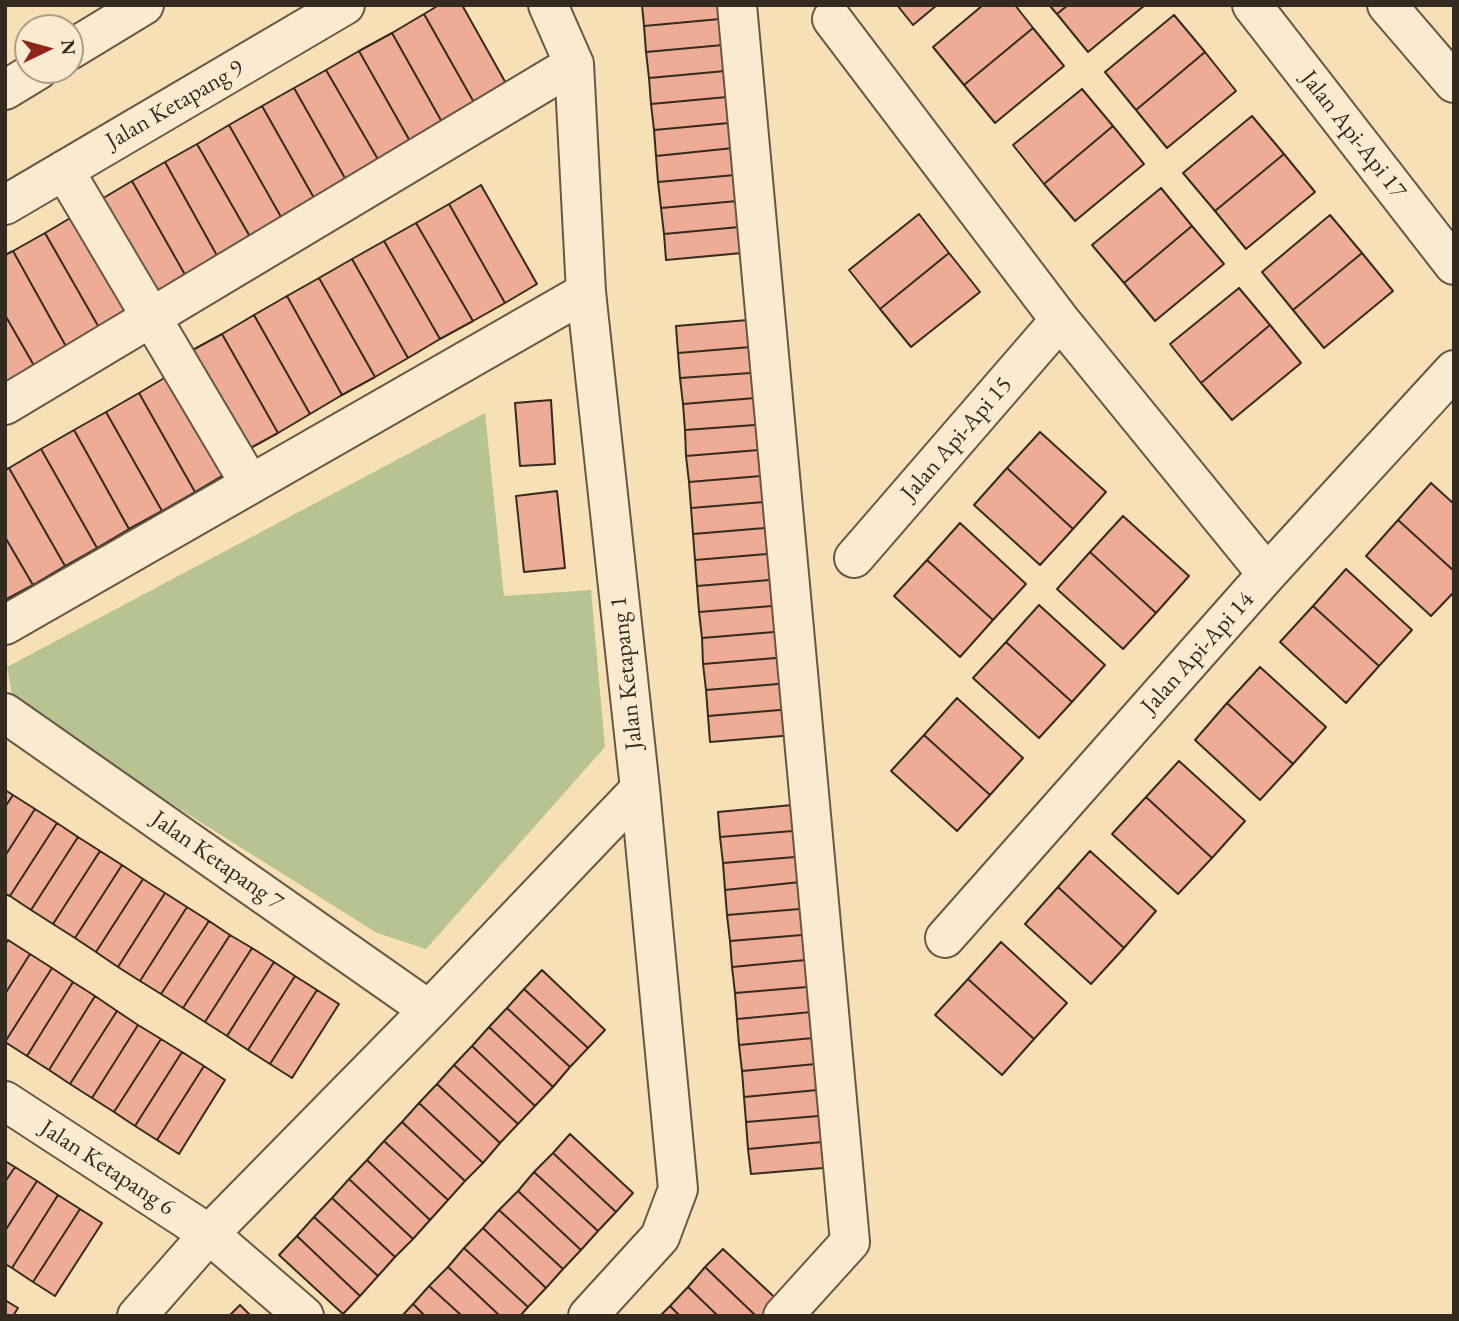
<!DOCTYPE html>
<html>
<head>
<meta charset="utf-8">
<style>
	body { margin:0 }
	#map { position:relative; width:1459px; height:1321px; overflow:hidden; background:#f8e0b6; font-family:"EB Garamond",serif }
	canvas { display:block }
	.frame { position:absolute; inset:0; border:7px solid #342a20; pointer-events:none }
	.north { position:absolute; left:14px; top:14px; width:70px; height:70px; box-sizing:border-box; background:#faebd0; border:2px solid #ab9e8a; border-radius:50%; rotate:85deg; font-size:19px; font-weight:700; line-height:28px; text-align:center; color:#342a20 }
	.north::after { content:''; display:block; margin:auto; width:24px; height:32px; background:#8f2418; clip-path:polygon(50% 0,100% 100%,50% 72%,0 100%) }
</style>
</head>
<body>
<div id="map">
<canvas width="1459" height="1321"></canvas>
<div class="frame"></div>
<div class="north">N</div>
</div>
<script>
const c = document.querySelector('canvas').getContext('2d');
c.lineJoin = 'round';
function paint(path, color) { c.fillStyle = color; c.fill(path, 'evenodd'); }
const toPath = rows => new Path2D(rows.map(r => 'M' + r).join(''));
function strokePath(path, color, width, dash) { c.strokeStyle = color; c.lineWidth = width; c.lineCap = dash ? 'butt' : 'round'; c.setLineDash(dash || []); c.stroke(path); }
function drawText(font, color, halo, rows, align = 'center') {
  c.font = font + ' "EB Garamond",serif'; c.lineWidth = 6; c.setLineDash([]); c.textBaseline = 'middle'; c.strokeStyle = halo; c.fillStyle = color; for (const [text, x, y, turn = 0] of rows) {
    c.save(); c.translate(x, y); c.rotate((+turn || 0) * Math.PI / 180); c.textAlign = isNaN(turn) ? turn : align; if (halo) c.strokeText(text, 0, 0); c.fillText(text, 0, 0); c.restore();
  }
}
paint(toPath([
	[485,413,504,596,591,590,605,747,426,949,377,933,14,705,7,667]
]), '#b8c392');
const building = toPath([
	[439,5,462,5,512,94,480,113,424,14,439,5],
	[642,5,730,5,731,18,644,26,642,5],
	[897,5,937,5,913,25,897,5],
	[983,5,1015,5,1033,28,964,85,933,47,983,5],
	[1049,5,1068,5,1057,14,1049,5],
	[1068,5,1145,5,1088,52,1057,14,1068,5],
	[424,14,480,113,447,131,392,33,424,14],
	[1174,15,1205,52,1136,110,1105,72,1174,15],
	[731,18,734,44,646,52,644,26,731,18],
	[1033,28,1064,66,995,123,964,85,1033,28],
	[392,33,447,131,415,150,359,51,392,33],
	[734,44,736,70,649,78,646,52,734,44],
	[359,51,415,150,383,168,326,70,359,51],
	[1205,52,1236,91,1167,148,1136,110,1205,52],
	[326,70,383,168,350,187,294,88,326,70],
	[736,70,738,96,651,104,649,78,736,70],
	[294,88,350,187,318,205,262,106,294,88],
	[1082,89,1113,126,1044,184,1013,145,1082,89],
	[738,96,740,122,654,130,651,104,738,96],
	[262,106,318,205,285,224,229,125,262,106],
	[1252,116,1284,154,1215,211,1183,173,1252,116],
	[740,122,743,147,656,156,654,130,740,122],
	[229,125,285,224,253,242,197,144,229,125],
	[1113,126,1144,164,1075,221,1044,184,1113,126],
	[197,144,253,242,220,261,165,162,197,144],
	[743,147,746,174,658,182,656,156,743,147],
	[1284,154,1315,192,1246,249,1215,211,1284,154],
	[165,162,220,261,188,280,132,181,165,162],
	[746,174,748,200,661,208,658,182,746,174],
	[132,181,188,280,155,299,100,200,132,181],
	[481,185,537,284,505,303,449,204,481,185],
	[1161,188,1192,226,1124,283,1092,245,1161,188],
	[748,200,750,226,664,234,661,208,748,200],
	[449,204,505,303,473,321,416,223,449,204],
	[77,214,133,313,101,331,45,233,77,214],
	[919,214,949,253,880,309,849,270,919,214],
	[1330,215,1362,253,1293,310,1262,272,1330,215],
	[416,223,473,321,440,339,384,241,416,223],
	[750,226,753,252,666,260,664,234,750,226],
	[1192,226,1224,264,1155,321,1124,283,1192,226],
	[45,233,101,331,68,350,13,251,45,233],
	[384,241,440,339,408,358,352,259,384,241],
	[13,251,68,350,36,369,5,315,5,255,13,251],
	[949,253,980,292,911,347,880,309,949,253],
	[1362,253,1393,291,1324,348,1293,310,1362,253],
	[352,259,408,358,375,377,319,278,352,259],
	[319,278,375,377,342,395,287,296,319,278],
	[1239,288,1270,325,1201,383,1170,344,1239,288],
	[287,296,342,395,310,414,254,315,287,296],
	[5,315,36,369,5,387,5,315],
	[254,315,310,414,278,433,222,334,254,315],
	[760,319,763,346,678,353,676,326,760,319],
	[1270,325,1301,363,1232,420,1201,383,1270,325],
	[222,334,278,433,245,451,189,352,222,334],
	[763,346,765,372,680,378,678,353,763,346],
	[765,372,767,397,683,404,680,378,765,372],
	[171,374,227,473,195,492,139,393,171,374],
	[139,393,195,492,162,511,106,412,139,393],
	[767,397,769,424,685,430,683,404,767,397],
	[551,400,555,464,520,466,515,403,551,400],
	[106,412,162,511,129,529,74,430,106,412],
	[769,424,771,449,686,456,685,430,769,424],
	[74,430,129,529,97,548,41,449,74,430],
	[1040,432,1106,492,1073,529,1007,468,1040,432],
	[41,449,97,548,65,566,9,468,41,449],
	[771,449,773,475,689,482,686,456,771,449],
	[9,468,65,566,33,585,5,537,5,470,9,468],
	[1007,468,1073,529,1040,565,974,505,1007,468],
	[773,475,776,501,691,508,689,482,773,475],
	[1431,483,1454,504,1454,571,1398,520,1431,483],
	[557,491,565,568,524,572,516,496,557,491],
	[776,501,777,527,693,534,691,508,776,501],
	[1123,516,1189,576,1156,613,1090,552,1123,516],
	[1398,520,1454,571,1454,592,1431,616,1366,556,1398,520],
	[960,523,1026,584,993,620,927,560,960,523],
	[777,527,779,553,695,560,693,534,777,527],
	[5,537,33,585,5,600,5,537],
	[1090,552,1156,613,1123,649,1057,589,1090,552],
	[779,553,782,579,697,586,695,560,779,553],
	[927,560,993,620,960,657,894,596,927,560],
	[1346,569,1412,630,1379,666,1313,606,1346,569],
	[782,579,784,605,699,612,697,586,782,579],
	[784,605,786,631,702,638,699,612,784,605],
	[1039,605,1105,665,1072,702,1006,642,1039,605],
	[1313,606,1379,666,1346,703,1280,642,1313,606],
	[786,631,788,657,703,664,702,638,786,631],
	[1006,642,1072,702,1039,738,973,678,1006,642],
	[788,657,790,683,706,690,703,664,788,657],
	[1260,667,1326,727,1293,764,1227,703,1260,667],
	[790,683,792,709,708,716,706,690,790,683],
	[957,698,1023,758,990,795,924,735,957,698],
	[1227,703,1293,764,1260,800,1195,740,1227,703],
	[792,709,794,735,710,742,708,716,792,709],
	[924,735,990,795,957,831,891,771,924,735],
	[1179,761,1245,821,1212,858,1146,797,1179,761],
	[5,790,13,795,5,807,5,790],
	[13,795,35,809,5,856,5,807,13,795],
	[1146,797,1212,858,1178,894,1112,834,1146,797],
	[803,804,805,830,720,837,718,812,803,804],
	[35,809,57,823,10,896,5,894,5,856,35,809],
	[57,823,78,837,31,910,10,896,57,823],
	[805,830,807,856,723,863,720,837,805,830],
	[78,837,100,851,53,924,31,910,78,837],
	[100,851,122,865,75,938,53,924,100,851],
	[1090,851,1156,911,1124,948,1058,887,1090,851],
	[807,856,810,881,725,890,723,863,807,856],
	[122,865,143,879,96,952,75,938,122,865],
	[143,879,165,893,118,967,96,952,143,879],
	[810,881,812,908,727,915,725,890,810,881],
	[1058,887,1124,948,1091,984,1025,924,1058,887],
	[165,893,187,907,140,981,118,967,165,893],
	[187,907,209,921,161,994,140,981,187,907],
	[812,908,814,934,730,941,727,915,812,908],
	[209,921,230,935,183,1008,161,994,209,921],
	[814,934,816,959,732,967,730,941,814,934],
	[230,935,252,948,205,1022,183,1008,230,935],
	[8,940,30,954,5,994,5,945,8,940],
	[1001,942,1067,1003,1034,1039,968,979,1001,942],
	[252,948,274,962,227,1036,205,1022,252,948],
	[30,954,52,968,5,1042,5,994,30,954],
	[816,959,819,986,735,993,732,967,816,959],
	[274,962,295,976,248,1050,227,1036,274,962],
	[52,968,73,982,27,1056,5,1042,52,968],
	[542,970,605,1030,588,1048,524,989,542,970],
	[295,976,317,990,270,1064,248,1050,295,976],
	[968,979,1034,1039,1002,1075,935,1015,968,979],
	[73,982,95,996,49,1070,27,1056,73,982],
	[819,986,822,1011,737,1019,735,993,819,986],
	[524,989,588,1048,570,1067,507,1008,524,989],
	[317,990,339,1004,292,1078,270,1064,317,990],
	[95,996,117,1011,70,1084,49,1070,95,996],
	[507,1008,570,1067,553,1087,489,1027,507,1008],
	[117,1011,138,1025,92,1098,70,1084,117,1011],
	[822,1011,824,1037,739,1045,737,1019,822,1011],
	[138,1025,161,1039,114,1112,92,1098,138,1025],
	[489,1027,553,1087,535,1106,472,1046,489,1027],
	[824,1037,826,1063,742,1071,739,1045,824,1037],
	[161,1039,182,1052,135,1126,114,1112,161,1039],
	[472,1046,535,1106,518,1124,454,1065,472,1046],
	[182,1052,204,1066,157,1140,135,1126,182,1052],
	[826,1063,828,1089,744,1097,742,1071,826,1063],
	[454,1065,518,1124,500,1143,437,1084,454,1065],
	[204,1066,225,1080,179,1154,157,1140,204,1066],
	[437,1084,500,1143,483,1163,419,1103,437,1084],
	[828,1089,831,1115,746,1122,744,1097,828,1089],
	[419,1103,483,1163,465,1181,402,1122,419,1103],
	[831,1115,833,1141,748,1149,746,1122,831,1115],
	[402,1122,465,1181,448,1200,384,1141,402,1122],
	[570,1134,633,1193,616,1212,553,1153,570,1134],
	[384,1141,448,1200,430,1220,367,1160,384,1141],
	[833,1141,835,1167,751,1174,748,1149,833,1141],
	[553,1153,616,1212,598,1231,534,1172,553,1153],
	[367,1160,430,1220,413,1239,349,1179,367,1160],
	[5,1161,15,1167,5,1182,5,1161],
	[15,1167,37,1181,5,1231,5,1182,15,1167],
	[534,1172,598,1231,581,1250,518,1191,534,1172],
	[349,1179,413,1239,395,1257,332,1198,349,1179],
	[37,1181,58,1195,12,1268,5,1264,5,1231,37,1181],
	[518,1191,581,1250,563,1269,499,1210,518,1191],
	[58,1195,80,1209,33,1282,12,1268,58,1195],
	[332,1198,395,1257,378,1276,314,1217,332,1198],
	[80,1209,102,1223,55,1296,33,1282,80,1209],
	[499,1210,563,1269,546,1288,483,1228,499,1210],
	[314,1217,378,1276,360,1296,297,1236,314,1217],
	[483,1228,546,1288,528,1307,464,1248,483,1228],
	[297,1236,360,1296,343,1314,279,1255,297,1236],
	[464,1248,528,1307,520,1316,500,1316,448,1267,464,1248],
	[723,1249,785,1307,777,1316,756,1316,705,1267,723,1249],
	[448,1267,500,1316,462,1316,429,1286,448,1267],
	[705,1267,756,1316,718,1316,688,1287,705,1267],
	[429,1286,462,1316,425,1316,413,1304,429,1286],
	[688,1287,718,1316,680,1316,670,1306,688,1287],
	[5,1300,18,1308,13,1316,5,1316,5,1300],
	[413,1304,425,1316,402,1316,413,1304],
	[240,1305,251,1316,229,1316,240,1305],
	[670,1306,680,1316,660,1316,670,1306]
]);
paint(building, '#eeac96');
strokePath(building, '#342a20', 2);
const minor = toPath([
	[548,5,574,64,586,292,640,789,678,1189,660,1237,588,1316],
	[737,5,850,1242,783,1316],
	[1252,5,1454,265],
	[1387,5,1454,83],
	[832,19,1060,320,1267,574],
	[70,50,144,5],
	[5,90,38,70],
	[64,170,250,484],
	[5,205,345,5],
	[5,405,574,64],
	[854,558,1060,320],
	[5,625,586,292],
	[5,713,429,1010],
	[945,938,1267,574,1454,370],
	[5,1101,209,1234,304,1316],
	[137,1316,209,1234,429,1010,640,789]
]);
strokePath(minor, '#655846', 42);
strokePath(minor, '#faebd0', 38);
drawText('24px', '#342a20', '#faebd0', [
	["Jalan Ketapang 9",175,105,-30],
	["Jalan Api-Api 17",1353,135,52],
	["Jalan Api-Api 15",957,439,-49],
	["Jalan Api-Api 14",1198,653,-48],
	["Jalan Ketapang 1",627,673,-96],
	["Jalan Ketapang 7",217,861,35],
	["Jalan Ketapang 6",107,1168,33]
]);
</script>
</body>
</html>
